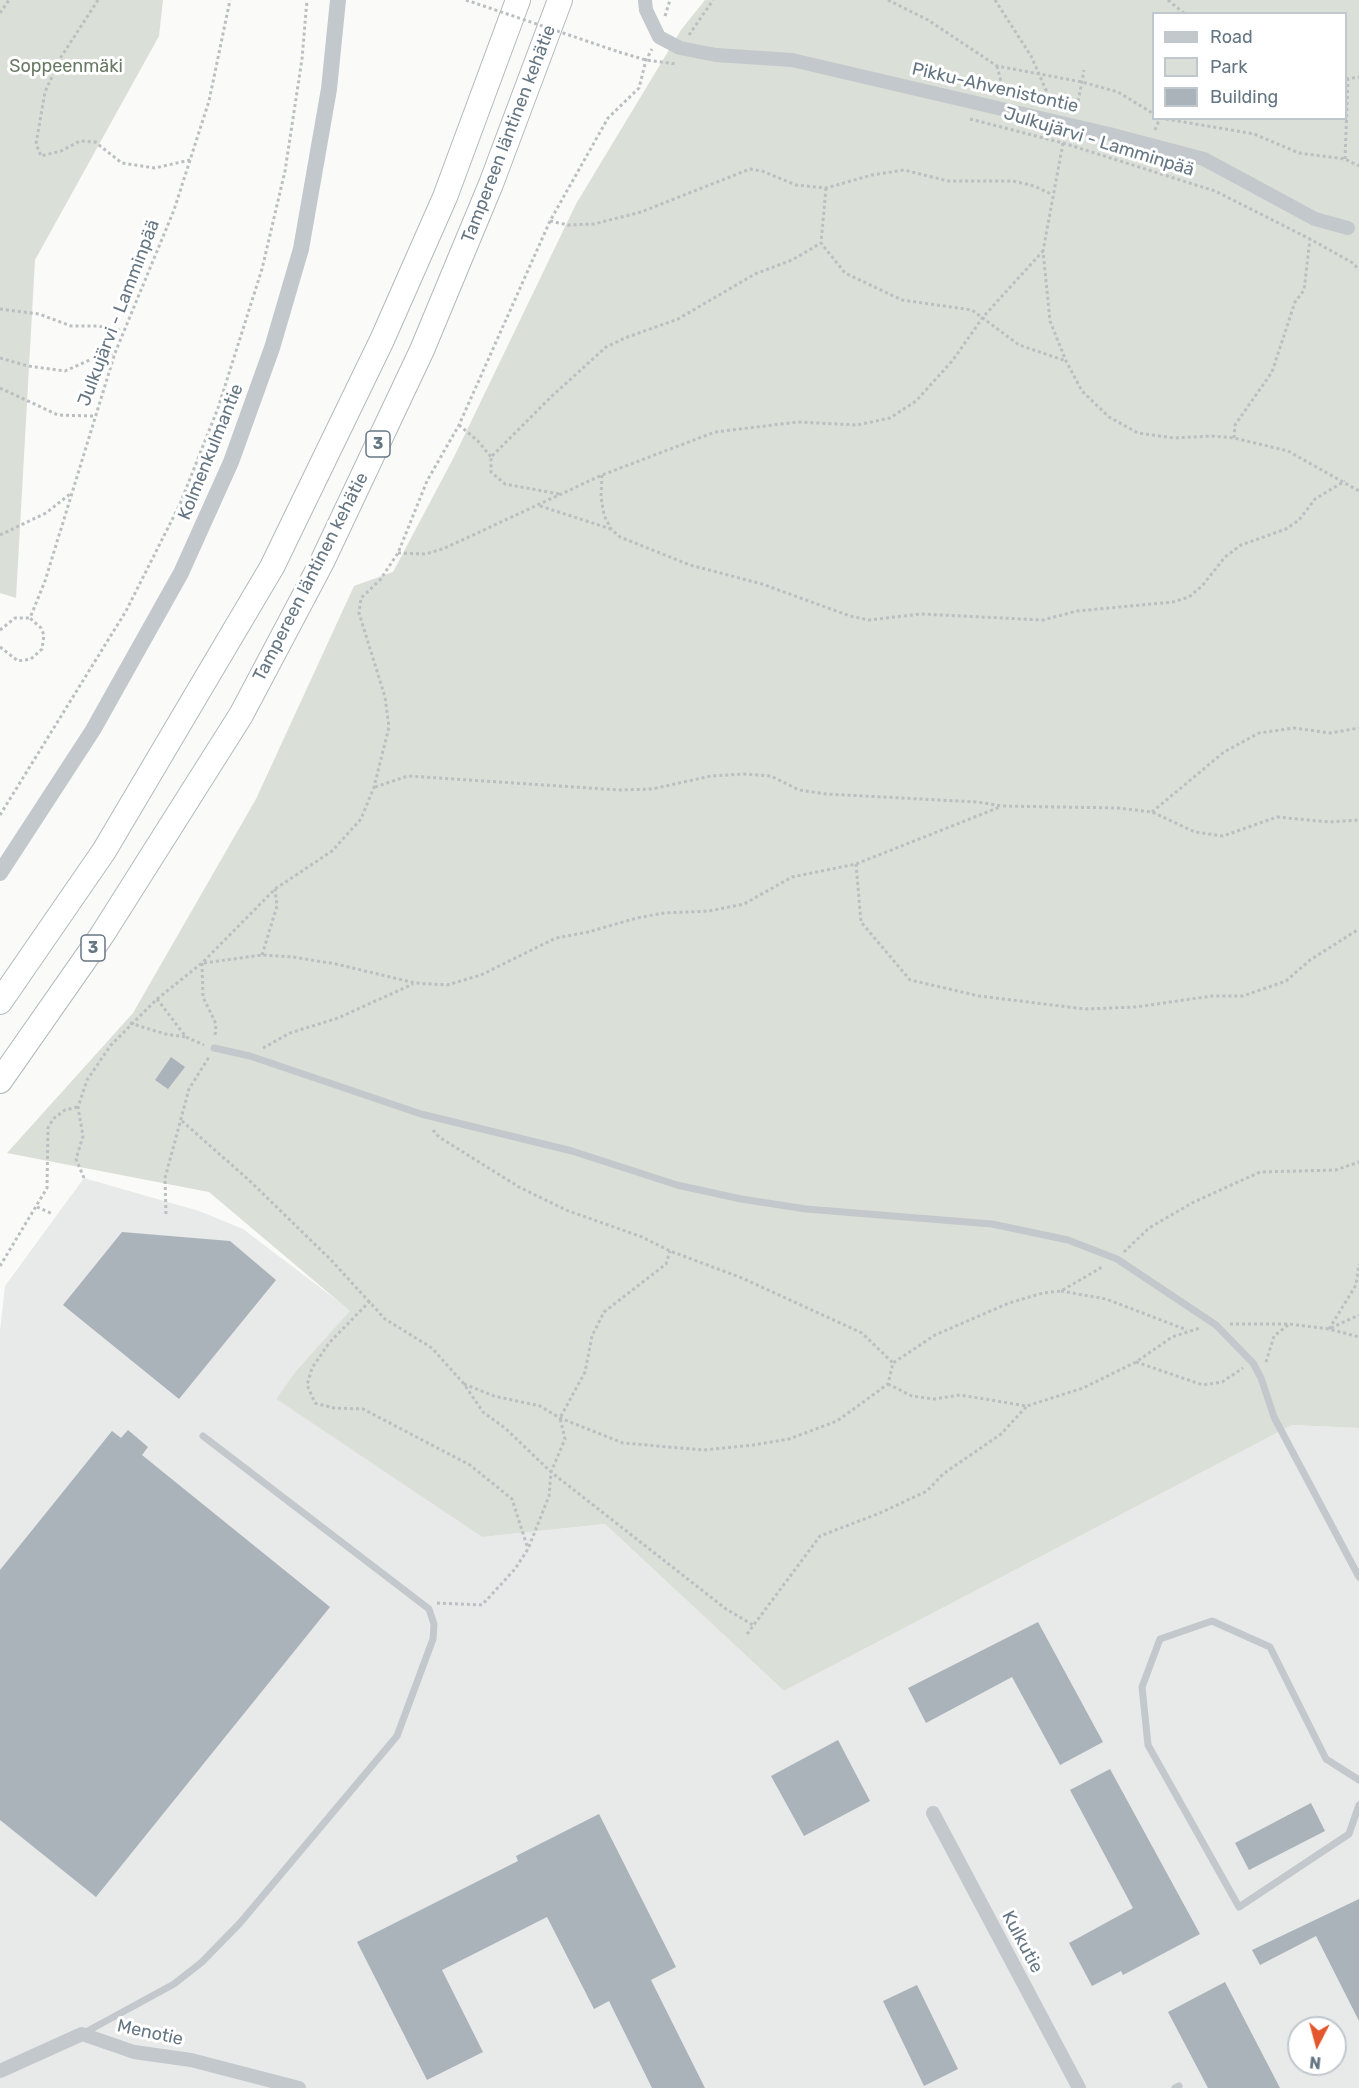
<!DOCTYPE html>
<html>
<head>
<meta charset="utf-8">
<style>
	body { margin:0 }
	#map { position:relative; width:1359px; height:2088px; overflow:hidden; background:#fafaf8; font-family:Rubik,sans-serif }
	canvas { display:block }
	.legend { position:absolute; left:1152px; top:12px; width:195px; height:108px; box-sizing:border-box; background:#fff; border:2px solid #c1c8cd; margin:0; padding:8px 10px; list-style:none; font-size:18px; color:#657683 }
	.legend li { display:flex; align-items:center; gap:12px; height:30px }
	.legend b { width:30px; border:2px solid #c1c8cd }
	.north { position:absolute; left:1287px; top:2016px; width:60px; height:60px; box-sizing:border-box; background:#fff; border:2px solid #c1c8cd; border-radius:50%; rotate:186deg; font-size:16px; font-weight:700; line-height:24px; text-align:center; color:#657683 }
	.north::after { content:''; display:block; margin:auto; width:21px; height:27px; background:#e4572e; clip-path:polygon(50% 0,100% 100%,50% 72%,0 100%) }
</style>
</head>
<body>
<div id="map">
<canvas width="1359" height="2088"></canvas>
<ul class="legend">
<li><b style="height:8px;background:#c3c8cc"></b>Road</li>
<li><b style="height:16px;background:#dadfd7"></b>Park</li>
<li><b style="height:16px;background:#aab3b9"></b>Building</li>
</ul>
<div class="north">N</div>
</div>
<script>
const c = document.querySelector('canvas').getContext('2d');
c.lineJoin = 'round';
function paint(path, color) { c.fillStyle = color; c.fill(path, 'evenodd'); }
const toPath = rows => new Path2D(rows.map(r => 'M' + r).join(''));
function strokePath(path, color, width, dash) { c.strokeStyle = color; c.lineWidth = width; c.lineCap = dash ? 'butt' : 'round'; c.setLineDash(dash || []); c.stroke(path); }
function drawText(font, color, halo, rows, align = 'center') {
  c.font = font + ' Rubik,sans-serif'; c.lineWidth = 6; c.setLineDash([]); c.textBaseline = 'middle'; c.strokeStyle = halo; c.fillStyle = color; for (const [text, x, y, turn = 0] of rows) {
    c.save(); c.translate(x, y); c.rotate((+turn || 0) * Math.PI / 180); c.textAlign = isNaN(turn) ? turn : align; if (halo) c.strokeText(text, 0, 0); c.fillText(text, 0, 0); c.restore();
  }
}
paint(toPath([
	[84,1178,199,1211,243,1229,351,1311,295,1372,276,1399,482,1537,605,1524,784,1691,1292,1425,1359,1428,1359,2088,0,2088,0,1331,5,1286],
	[1299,2028,1335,2028,1335,2064,1299,2064]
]), '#e8e9e9');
paint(toPath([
	[0,0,163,0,159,36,35,260,16,598,0,593],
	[705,0,1359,0,1359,1428,1292,1425,784,1691,605,1524,482,1537,276,1399,295,1372,350,1311,209,1192,7,1153,133,1013,256,799,354,586,393,572,454,457,576,204,681,30],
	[1154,14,1346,14,1346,118,1154,118]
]), '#dadfd7');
paint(toPath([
	[171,1057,185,1067,168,1089,155,1080],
	[122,1232,230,1241,276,1280,179,1399,63,1305],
	[128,1430,148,1447,142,1455,330,1607,96,1897,0,1820,0,1570,112,1431,121,1438],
	[1038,1622,1103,1742,1060,1765,1012,1677,926,1723,908,1688],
	[838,1740,870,1801,804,1836,771,1776],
	[1110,1769,1200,1934,1123,1975,1121,1971,1092,1986,1069,1943,1133,1908,1070,1790],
	[1311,1803,1325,1831,1249,1870,1235,1843],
	[599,1814,676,1967,651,1980,705,2088,652,2088,609,2001,594,2009,547,1917,442,1970,483,2052,427,2080,357,1942,518,1861,516,1856],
	[1359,1899,1359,2021,1316,1936,1260,1965,1252,1950],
	[1225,1982,1280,2088,1208,2088,1168,2012],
	[917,1985,958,2069,924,2086,883,2001]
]), '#aab3b9');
const motorway = toPath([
	[0,1002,104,851,272,567,382,340,445,197,518,0],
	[0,1081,102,935,241,715,322,562,422,350,491,184,560,0]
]);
strokePath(motorway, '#b4b9bd', 26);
strokePath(toPath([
	[98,0,61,57,45,92,36,144,41,156,61,151,80,141,95,142,122,163,155,168,190,160],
	[888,0,928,20,997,66,1082,82,1118,92,1154,114],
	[995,0,1031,56,1053,106],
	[1168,0,1185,14],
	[0,13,9,0],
	[665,16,670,0],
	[689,35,713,0],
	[619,52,646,60,676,64],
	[997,66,1004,93],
	[1346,79,1359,77],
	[1076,113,1084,70],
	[1160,118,1254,134,1299,153,1345,159,1359,166],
	[970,119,1063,143,1215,191,1310,239,1353,263,1359,270],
	[1155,130,1160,118],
	[1063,143,1043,251,1050,321,1066,361,1082,391,1109,417,1138,433,1174,438,1212,436,1234,438,1288,451,1359,491],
	[1345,159,1348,79],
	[826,188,821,243,845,273,902,300,972,310,1019,345,1066,361],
	[550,221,568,225,594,224,641,212,750,169,762,171,796,185,826,188,872,175,904,170,948,181,1013,181,1034,186,1051,194],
	[0,309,39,314,71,326,98,326,123,331],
	[0,358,28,366,65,371,92,359,115,353],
	[0,388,58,415,94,416],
	[459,425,478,441,491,457],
	[1234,438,1235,425,1272,372,1295,302,1304,290,1310,239],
	[602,475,601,497,604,515,611,529,620,537,690,565,762,584,850,616,869,620,921,614,1043,620,1077,611,1173,602,1189,597,1202,586,1225,557,1241,545,1286,529,1299,520,1315,499,1345,481],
	[559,494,505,484,491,472,491,457,552,396,606,347,625,338,678,319,755,274,792,260,821,243],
	[540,506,611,529],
	[0,535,46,513,70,494],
	[398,553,426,554,445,548,602,475,715,432,798,422,857,425,890,418,916,401,953,360,983,317,1043,251],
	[0,630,15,618,30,618],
	[0,647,18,661,31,659,42,649,44,635,41,628,30,618,45,581,115,353,174,210,209,101,230,0],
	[375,787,408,776,620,790,652,789,711,776,744,774,771,776,799,790,826,794,977,802,1002,806,1118,808,1152,812,1195,832,1223,836,1277,817,1329,822,1359,820],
	[1152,812,1224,752,1259,733,1294,728,1330,733,1359,728],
	[0,815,126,611,180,504,218,408,262,269,285,171,302,59,307,0],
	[856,864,861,922,910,980,979,996,1085,1009,1136,1007,1212,996,1243,996,1286,981,1310,960,1359,929],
	[262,955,277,906,275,889],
	[202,963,203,997,216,1024,215,1037],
	[204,963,262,955,293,957,336,964,415,983,447,985,481,975,556,938,588,932,637,918,664,913,709,911,744,904,792,877,856,864,1000,807],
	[157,999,186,1037,204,1045],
	[130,1023,165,1034,186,1037],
	[263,1048,290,1033,338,1018,413,984],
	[182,1121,251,1182,331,1260,385,1319,432,1348,464,1384,483,1412,505,1428,551,1472,726,1609,753,1625],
	[433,1130,439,1137,519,1187,566,1210,642,1237,670,1251,742,1278,862,1333,893,1363],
	[84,1178,76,1159,83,1136,78,1107,87,1080,111,1045,157,999,202,963,275,889,332,851,361,819,374,787,389,727,385,697,359,613,361,598,380,580,398,553,427,481,459,425,550,221,608,118,639,88,646,60,652,49],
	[37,1207,53,1214],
	[166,1214,165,1178,189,1089,209,1057],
	[1124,1252,1149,1228,1194,1202,1260,1172,1336,1170,1359,1162],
	[0,1266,47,1188,48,1128,53,1119,65,1110,78,1107],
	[1061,1291,1106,1299,1187,1330],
	[370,1301,329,1343,312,1368,307,1385,315,1403,334,1408,363,1409,470,1465,512,1499,528,1549],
	[1230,1324,1289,1324,1329,1329,1359,1337],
	[1331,1328,1359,1315],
	[1329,1329,1356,1285,1359,1264],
	[1136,1362,1203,1385,1222,1382,1243,1368],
	[1266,1362,1274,1336,1288,1325],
	[464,1384,494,1396,540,1406,560,1418,623,1443,704,1450,753,1445,789,1439,837,1421,888,1384,893,1363,935,1335,1009,1303,1043,1293,1061,1291,1104,1266],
	[888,1384,912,1396,934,1399,960,1395,1027,1406,1083,1388,1136,1362,1172,1337,1200,1328],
	[437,1603,482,1605,515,1569,528,1549,549,1496,551,1472,565,1439,560,1418,585,1372,592,1336,604,1312,666,1264,670,1251],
	[747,1634,820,1536,880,1513,927,1491,943,1474,1001,1434,1027,1406]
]), '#bbbfc2', 3, [3, 3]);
strokePath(toPath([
	[214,1048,250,1056,421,1114,572,1151,677,1185,741,1199,806,1209,992,1224,1068,1240,1117,1259,1216,1325,1253,1363,1261,1378,1274,1417,1359,1577],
	[1359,1780,1326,1759,1270,1647,1212,1621,1160,1639,1142,1687,1148,1745,1239,1907,1349,1834,1359,1805],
	[84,2033,174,1984,202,1962,240,1923,397,1736,433,1639,434,1624,429,1609,203,1436],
	[1175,2088,1179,2086]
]), '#c3c8cc', 7);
strokePath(toPath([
	[645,0,646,10,659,37,680,48,716,55,792,60,1109,134,1204,159,1315,219,1348,228],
	[933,1813,1079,2088],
	[0,2071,82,2034,134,2052,191,2060,299,2088]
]), '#c3c8cc', 14);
strokePath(toPath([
	[0,873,93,730,181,573,231,462,272,348,301,249,329,89,338,0]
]), '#c3c8cc', 16);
strokePath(motorway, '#fff', 24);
strokePath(toPath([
	[466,0,619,52]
]), '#bbbfc2', 3, [3, 3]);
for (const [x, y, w] of [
	[378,444,24],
	[93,948,24]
]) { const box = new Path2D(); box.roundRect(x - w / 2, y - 13, w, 26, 4.5); c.fillStyle = '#fff'; c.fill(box); strokePath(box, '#657683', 1.5); }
drawText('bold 16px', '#657683', null, [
	["3",378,444],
	["3",93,948]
]);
drawText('18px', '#687a64', '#fff', [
	["Soppeenmäki",66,67]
]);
drawText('18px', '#657683', '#fff', [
	["Pikku-Ahvenistontie",995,88,13],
	["Tampereen läntinen kehätie",509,134,-69],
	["Julkujärvi - Lamminpää",1099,142,17],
	["Julkujärvi - Lamminpää",119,313,-69],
	["Kolmenkulmantie",211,452,-68],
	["Tampereen läntinen kehätie",311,577,-63],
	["Kulkutie",1022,1942,62],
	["Menotie",150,2033,12]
]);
</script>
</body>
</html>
